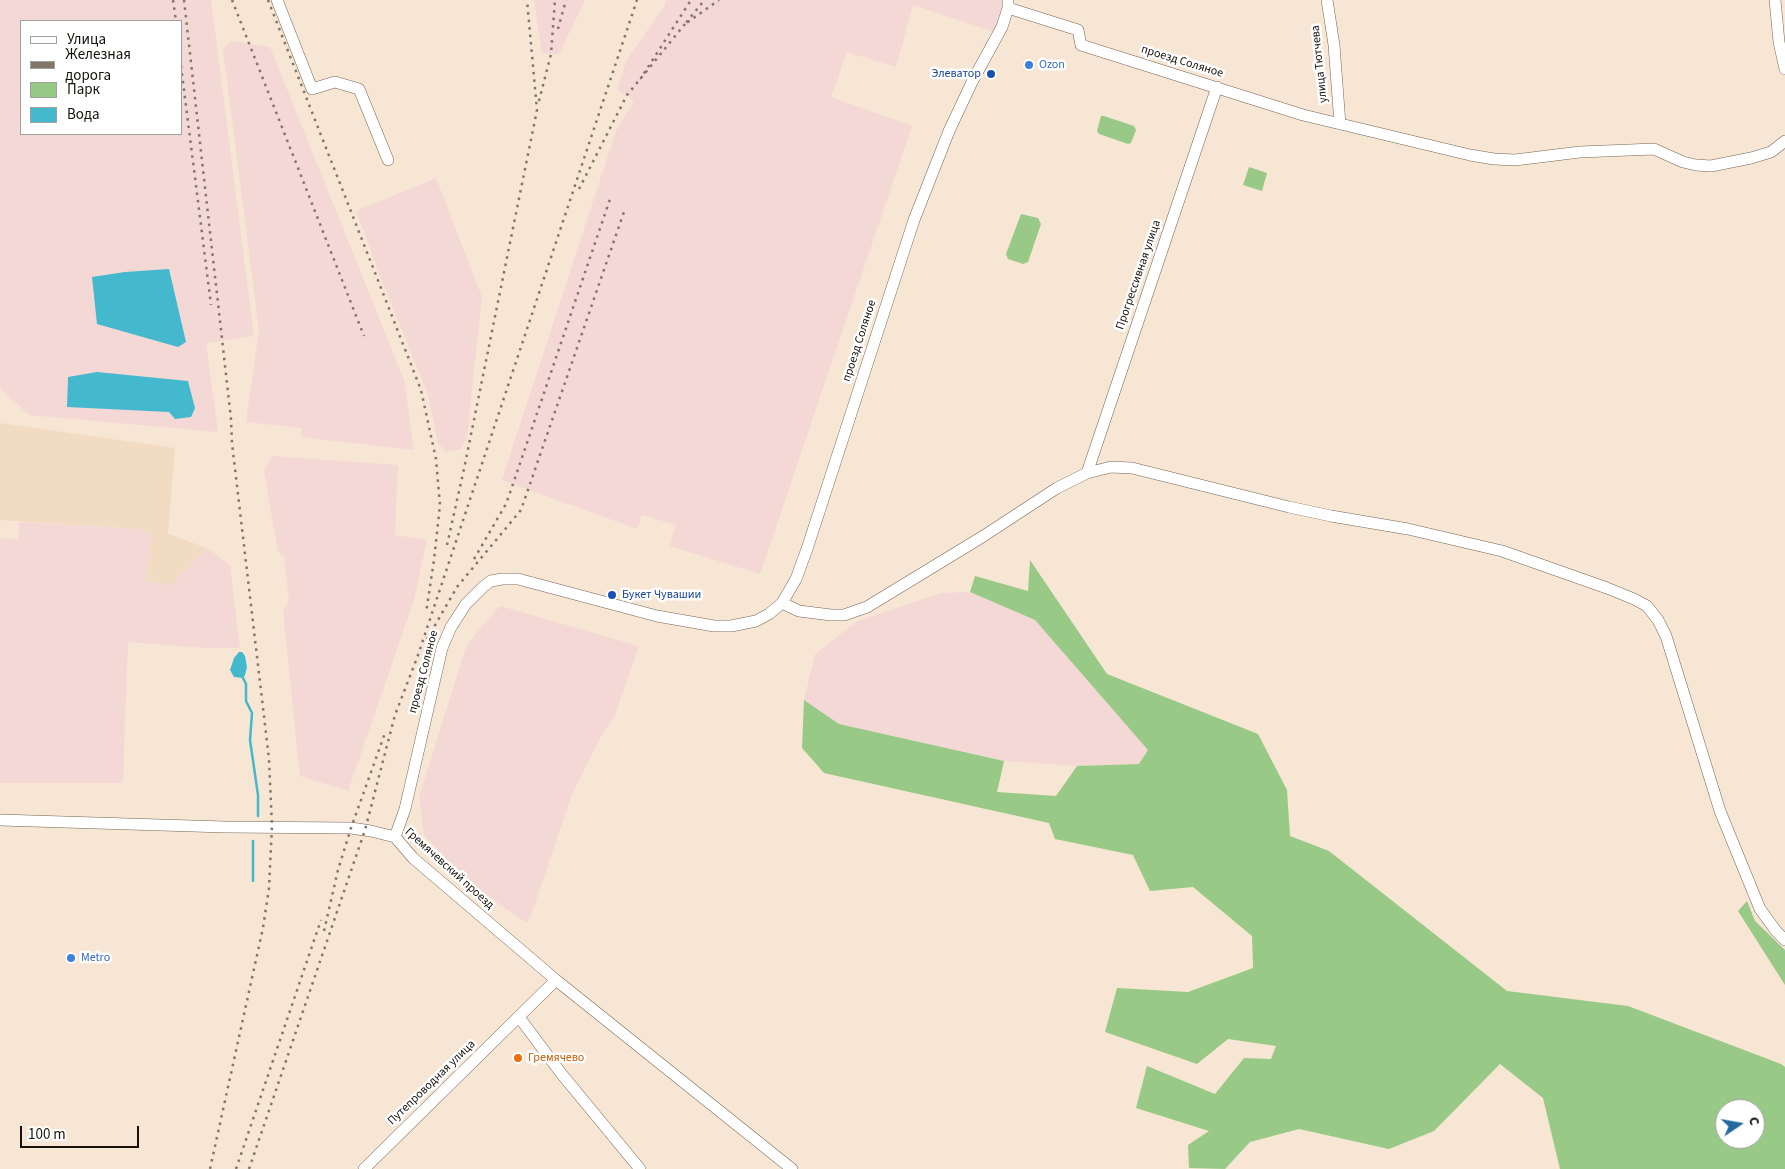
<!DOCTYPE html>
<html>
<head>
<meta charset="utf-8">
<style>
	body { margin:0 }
	#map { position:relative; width:1785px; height:1169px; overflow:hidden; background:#f7e6d3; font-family:"Source Sans 3",sans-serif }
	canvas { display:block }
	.legend { position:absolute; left:20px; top:20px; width:162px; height:115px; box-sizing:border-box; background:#fff; border:1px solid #a2a09d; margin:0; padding:6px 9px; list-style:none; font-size:15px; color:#16110a }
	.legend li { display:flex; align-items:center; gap:10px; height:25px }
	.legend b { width:25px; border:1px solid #a2a09d }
	.north { position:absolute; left:1715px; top:1099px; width:50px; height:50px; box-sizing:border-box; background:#fff; border:1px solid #a2a09d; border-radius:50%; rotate:78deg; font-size:14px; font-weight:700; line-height:20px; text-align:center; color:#16110a }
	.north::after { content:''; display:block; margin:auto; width:18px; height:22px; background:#246a9f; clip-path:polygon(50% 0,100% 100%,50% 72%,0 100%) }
	.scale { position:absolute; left:20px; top:1126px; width:119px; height:22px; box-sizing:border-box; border:2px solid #16110a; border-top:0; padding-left:6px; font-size:15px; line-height:18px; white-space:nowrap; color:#16110a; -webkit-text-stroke:4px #fff; paint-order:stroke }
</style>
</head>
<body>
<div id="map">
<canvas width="1785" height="1169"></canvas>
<ul class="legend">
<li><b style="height:6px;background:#fff"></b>Улица</li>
<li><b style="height:6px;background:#817669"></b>Железная дорога</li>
<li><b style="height:14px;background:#98c986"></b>Парк</li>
<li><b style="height:14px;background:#44b8cc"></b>Вода</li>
</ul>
<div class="north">С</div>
<div class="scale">100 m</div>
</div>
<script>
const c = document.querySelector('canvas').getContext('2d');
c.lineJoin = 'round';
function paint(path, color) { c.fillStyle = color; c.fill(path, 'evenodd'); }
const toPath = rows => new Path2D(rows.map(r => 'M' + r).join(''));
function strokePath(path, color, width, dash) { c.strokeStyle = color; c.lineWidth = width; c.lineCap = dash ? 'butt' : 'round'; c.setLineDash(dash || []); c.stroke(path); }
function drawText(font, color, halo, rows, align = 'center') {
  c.font = font + ' "Source Sans 3",sans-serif'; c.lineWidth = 5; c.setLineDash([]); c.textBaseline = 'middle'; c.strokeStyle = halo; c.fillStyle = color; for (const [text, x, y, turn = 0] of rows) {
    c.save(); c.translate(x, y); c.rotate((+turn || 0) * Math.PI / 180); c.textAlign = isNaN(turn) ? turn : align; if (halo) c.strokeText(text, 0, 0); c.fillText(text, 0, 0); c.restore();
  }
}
paint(toPath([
	[0,423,175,448,168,534,207,548,171,585,144,581,152,535,142,529,0,520]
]), '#f1dbc2');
paint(toPath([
	[0,0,211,0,254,336,206,343,218,432,29,415,0,388],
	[21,21,181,21,181,134,21,134],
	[534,0,585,0,559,54,542,54],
	[666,0,1003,0,995,32,913,5,896,67,847,52,831,97,912,126,760,574,670,546,676,525,642,515,637,529,502,480,616,131,634,101,627,95,617,90,627,59,664,7],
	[231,41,270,47,404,380,414,450,301,437,302,428,246,422,259,331,223,50],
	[436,178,482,297,467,437,461,449,446,452,438,443,428,394,383,284,356,211],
	[272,456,398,465,395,535,427,540,414,600,348,791,300,776,283,612,289,600,284,557,278,552,264,472],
	[19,522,142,529,152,535,145,581,171,585,207,548,230,565,240,648,205,648,128,642,123,783,0,783,0,538,18,539],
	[970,592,1035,620,1148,750,1139,764,1077,766,1004,761,839,724,804,700,815,654,856,622,941,593],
	[500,606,639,646,615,715,600,738,572,794,529,921,525,922,468,882,424,835,419,797,467,644]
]), '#f3d8d6');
paint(toPath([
	[1101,116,1104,116,1134,126,1136,130,1131,143,1128,144,1099,134,1097,131],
	[1249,167,1267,173,1262,191,1243,185],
	[1021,214,1038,218,1041,224,1028,262,1023,264,1008,259,1006,254],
	[1030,560,1107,674,1258,734,1287,790,1290,836,1329,851,1507,991,1628,1006,1781,1064,1785,1067,1785,1169,1560,1169,1543,1098,1500,1064,1434,1131,1389,1149,1299,1129,1250,1142,1225,1169,1189,1168,1188,1145,1209,1131,1136,1108,1147,1066,1215,1094,1244,1058,1271,1059,1276,1046,1228,1039,1197,1064,1105,1032,1117,988,1188,992,1253,968,1252,936,1193,887,1150,891,1133,855,1055,839,1049,823,824,773,802,748,804,700,839,724,1004,761,997,792,1056,796,1077,766,1139,764,1148,750,1035,620,970,592,975,576,1028,591],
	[1725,1109,1755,1109,1755,1139,1725,1139],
	[1747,901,1755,921,1785,950,1785,985,1738,911]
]), '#98c986');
paint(toPath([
	[169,269,186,342,178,347,97,324,92,277,125,272],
	[97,372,188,381,195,408,191,417,175,419,169,412,67,407,68,377],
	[239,652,242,652,245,656,247,667,245,675,243,678,234,677,230,670,234,658]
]), '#44b8cc');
strokePath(toPath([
	[243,678,246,684,246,701,252,713,250,740,258,795,258,816],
	[253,881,253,841]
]), '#44b8cc', 2.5);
const minor = toPath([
	[277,0,312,89,335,82,359,89,388,160],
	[1327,0,1334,45,1340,124],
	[1775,0,1779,42,1785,69],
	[1008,8,1078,30,1081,45,1303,115,1470,155,1494,159,1515,160,1580,152,1654,149,1683,162,1696,165,1711,166,1751,158,1771,152,1785,141],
	[1087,473,1217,87],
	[782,603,799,611,831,615,844,615,867,607,982,537,1057,488,1087,473,1111,467,1132,468,1289,507,1331,516,1408,529,1502,551,1607,588,1634,599,1647,606,1658,620,1666,636,1720,811,1760,909,1776,931,1785,940],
	[0,820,225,827,351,828,371,831,395,837,413,858,556,980,792,1169],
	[395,837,405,809,442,648,451,627,466,604,483,587,491,581,502,579,518,579,657,616,714,626,731,626,756,621,769,614,782,603,796,579,807,549,914,220,949,131,973,80,1002,27,1008,8,1008,0],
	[519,1017,560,1072,640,1169],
	[364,1169,556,980]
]);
strokePath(minor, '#746554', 12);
strokePath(minor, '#fff', 11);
strokePath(toPath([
	[173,0,176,21],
	[184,0,231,419,232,443,269,759,272,826,269,888,263,928,210,1169],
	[232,0,364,336],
	[268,0,421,390,436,459,440,505,434,560,426,613],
	[702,3,685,24,719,0],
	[685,24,641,78,691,0],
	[558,29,566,0],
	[181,66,211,305],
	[539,101,551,54,555,0],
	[579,189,627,95,641,78],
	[447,545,464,469,537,110,527,0],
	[474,559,506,504,513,484,610,199],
	[427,639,457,587,521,510,625,209],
	[324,931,338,870,351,828,385,733],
	[236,1169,321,920],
	[249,1169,365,830,395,715,417,658,637,0]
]), '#817669', 2.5, [2.5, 5]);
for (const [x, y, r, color] of [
	[1029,65,5,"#3f7fe0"],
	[991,74,5,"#1a4fb4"],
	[612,595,5,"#1a4fb4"],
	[71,958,5,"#3f7fe0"],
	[518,1058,5,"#e8710a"]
]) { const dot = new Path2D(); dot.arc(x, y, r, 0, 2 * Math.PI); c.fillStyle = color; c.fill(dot); strokePath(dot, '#fff', 2); }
drawText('12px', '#16110a', '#fff', [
	["проезд Соляное",1182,62,17],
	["улица Тютчева",1320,64,-96],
	["Прогрессивная улица",1139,275,-71],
	["проезд Соляное",860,341,-72],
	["проезд Соляное",424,672,-75],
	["Гремячевский проезд",449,869,42],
	["Путепроводная улица",432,1083,-44]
]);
drawText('12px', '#366cbe', '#fff', [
	["Ozon",1039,65],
	["Metro",81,958]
], 'left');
drawText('12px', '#164399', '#fff', [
	["Элеватор",981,74],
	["Букет Чувашии",622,595,"left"]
], 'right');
drawText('12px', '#c56008', '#fff', [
	["Гремячево",528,1058]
], 'left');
</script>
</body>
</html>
